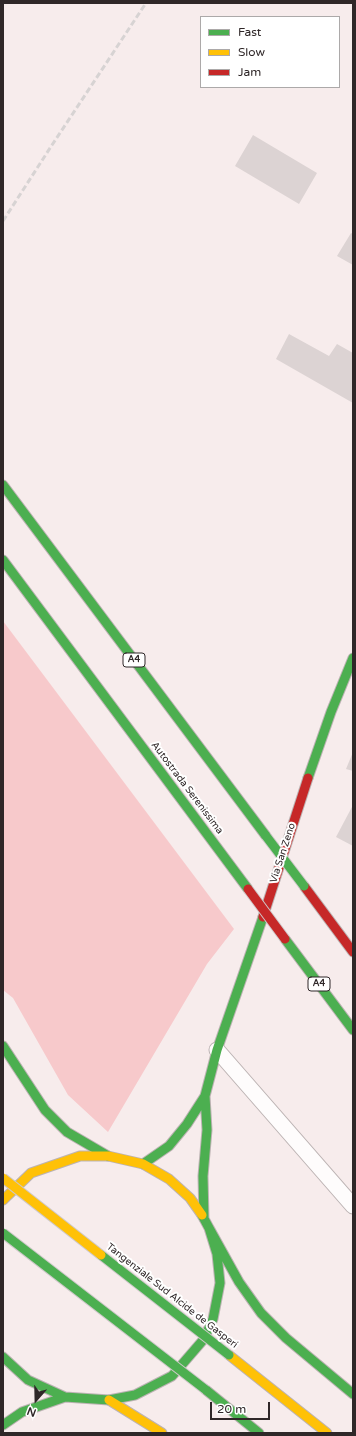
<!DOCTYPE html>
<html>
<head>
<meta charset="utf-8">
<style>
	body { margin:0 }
	#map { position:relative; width:356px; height:1436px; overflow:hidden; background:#f7ecec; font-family:"Varela Round",sans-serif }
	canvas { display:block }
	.frame { position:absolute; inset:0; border:4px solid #2f2728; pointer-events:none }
	.legend { position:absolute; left:200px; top:16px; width:140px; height:72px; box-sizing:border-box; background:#fff; border:1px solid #aca9a9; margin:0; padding:5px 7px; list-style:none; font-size:12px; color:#2f2728 }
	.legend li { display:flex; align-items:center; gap:8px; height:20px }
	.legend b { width:20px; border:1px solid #aca9a9 }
	.north { position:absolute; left:16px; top:1380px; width:40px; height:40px; -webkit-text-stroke:3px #fff; paint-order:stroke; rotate:200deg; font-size:11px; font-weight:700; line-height:16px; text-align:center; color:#2f2728 }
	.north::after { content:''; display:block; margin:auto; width:14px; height:18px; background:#2f2728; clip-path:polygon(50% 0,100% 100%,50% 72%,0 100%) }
	.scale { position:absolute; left:210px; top:1402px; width:60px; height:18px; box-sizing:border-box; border:2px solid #2f2728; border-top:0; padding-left:5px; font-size:12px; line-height:14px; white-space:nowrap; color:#2f2728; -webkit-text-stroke:3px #fff; paint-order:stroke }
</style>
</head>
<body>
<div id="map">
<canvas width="356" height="1436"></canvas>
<div class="frame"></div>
<ul class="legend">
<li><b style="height:5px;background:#4caf50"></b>Fast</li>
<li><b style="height:5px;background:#ffc107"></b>Slow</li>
<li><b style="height:5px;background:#c62828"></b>Jam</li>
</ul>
<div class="north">N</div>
<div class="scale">20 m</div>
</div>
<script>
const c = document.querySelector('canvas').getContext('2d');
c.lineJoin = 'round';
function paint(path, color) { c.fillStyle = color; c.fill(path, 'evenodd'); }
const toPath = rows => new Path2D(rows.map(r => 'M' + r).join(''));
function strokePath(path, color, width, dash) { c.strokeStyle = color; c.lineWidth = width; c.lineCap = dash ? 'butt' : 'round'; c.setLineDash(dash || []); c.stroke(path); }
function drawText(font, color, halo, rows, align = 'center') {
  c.font = font + ' "Varela Round",sans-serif'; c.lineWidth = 4; c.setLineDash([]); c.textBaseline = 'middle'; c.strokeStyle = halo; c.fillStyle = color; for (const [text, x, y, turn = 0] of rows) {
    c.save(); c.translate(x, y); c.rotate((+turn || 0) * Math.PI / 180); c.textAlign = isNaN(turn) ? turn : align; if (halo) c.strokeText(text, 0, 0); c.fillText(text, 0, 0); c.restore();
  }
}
paint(toPath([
	[3,621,234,929,207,964,108,1132,68,1095,13,998,3,990]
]), '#f7c9cb');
paint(toPath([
	[253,135,317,173,299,204,235,166],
	[351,233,353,234,353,265,337,256],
	[289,334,329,356,337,344,353,353,353,403,276,359],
	[353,752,353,771,346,769],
	[353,805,353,846,336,837]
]), '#dcd3d3');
const street = toPath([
	[217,1050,353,1206]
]);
const fast = toPath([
	[3,485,266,836],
	[3,560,248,889],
	[308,778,331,712,353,658],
	[285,939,353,1030],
	[3,1046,45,1110,67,1132,108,1156],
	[143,1164,169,1146,187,1124,205,1096,217,1050,263,917],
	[204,1219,203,1176,207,1130,205,1096],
	[209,1228,239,1282,261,1313,286,1338,353,1394],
	[3,1357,28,1380,65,1397,109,1400,135,1395,172,1376,204,1339,213,1319,220,1283,217,1254,209,1228,202,1215],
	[206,1390,259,1433],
	[3,1425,22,1412,65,1397]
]);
const slow = toPath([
	[3,1200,31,1173,80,1156,108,1156,143,1164,169,1179,190,1198,202,1215],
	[229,1355,327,1433],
	[109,1400,162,1433]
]);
const jam = toPath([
	[304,886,353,952],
	[263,917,308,778]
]);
strokePath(street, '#bcb3b3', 17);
strokePath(fast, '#bcb3b3', 11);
strokePath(slow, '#bcb3b3', 11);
strokePath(jam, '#bcb3b3', 11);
strokePath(street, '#fefcfc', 15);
strokePath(fast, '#4caf50', 9);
strokePath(slow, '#ffc107', 9);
strokePath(jam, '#c62828', 9);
strokePath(toPath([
	[3,221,52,145,146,3]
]), '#d7d3d3', 3, [6, 3]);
const fastBridge = toPath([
	[266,836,304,886],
	[3,1233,206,1390],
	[101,1255,229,1355]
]);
const slowBridge = toPath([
	[3,1178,101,1255]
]);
const jamBridge = toPath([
	[248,889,285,939]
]);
strokePath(fastBridge, '#cec8c9', 11, []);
strokePath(slowBridge, '#cec8c9', 11, []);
strokePath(jamBridge, '#cec8c9', 11, []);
strokePath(fastBridge, '#4caf50', 9);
strokePath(slowBridge, '#ffc107', 9);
strokePath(jamBridge, '#c62828', 9);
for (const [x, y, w] of [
	[134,660,22],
	[319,984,22]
]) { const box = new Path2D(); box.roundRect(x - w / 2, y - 7, w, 14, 3); c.fillStyle = '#fff'; c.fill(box); strokePath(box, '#2f2728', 1); }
drawText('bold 9px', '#2f2728', null, [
	["A4",134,660],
	["A4",319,984]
]);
drawText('10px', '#2f2728', '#fff', [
	["Autostrada Serenissima",187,788,53],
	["Via San Zeno",283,853,-72],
	["Tangenziale Sud Alcide de Gasperi",172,1296,38]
]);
</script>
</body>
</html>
